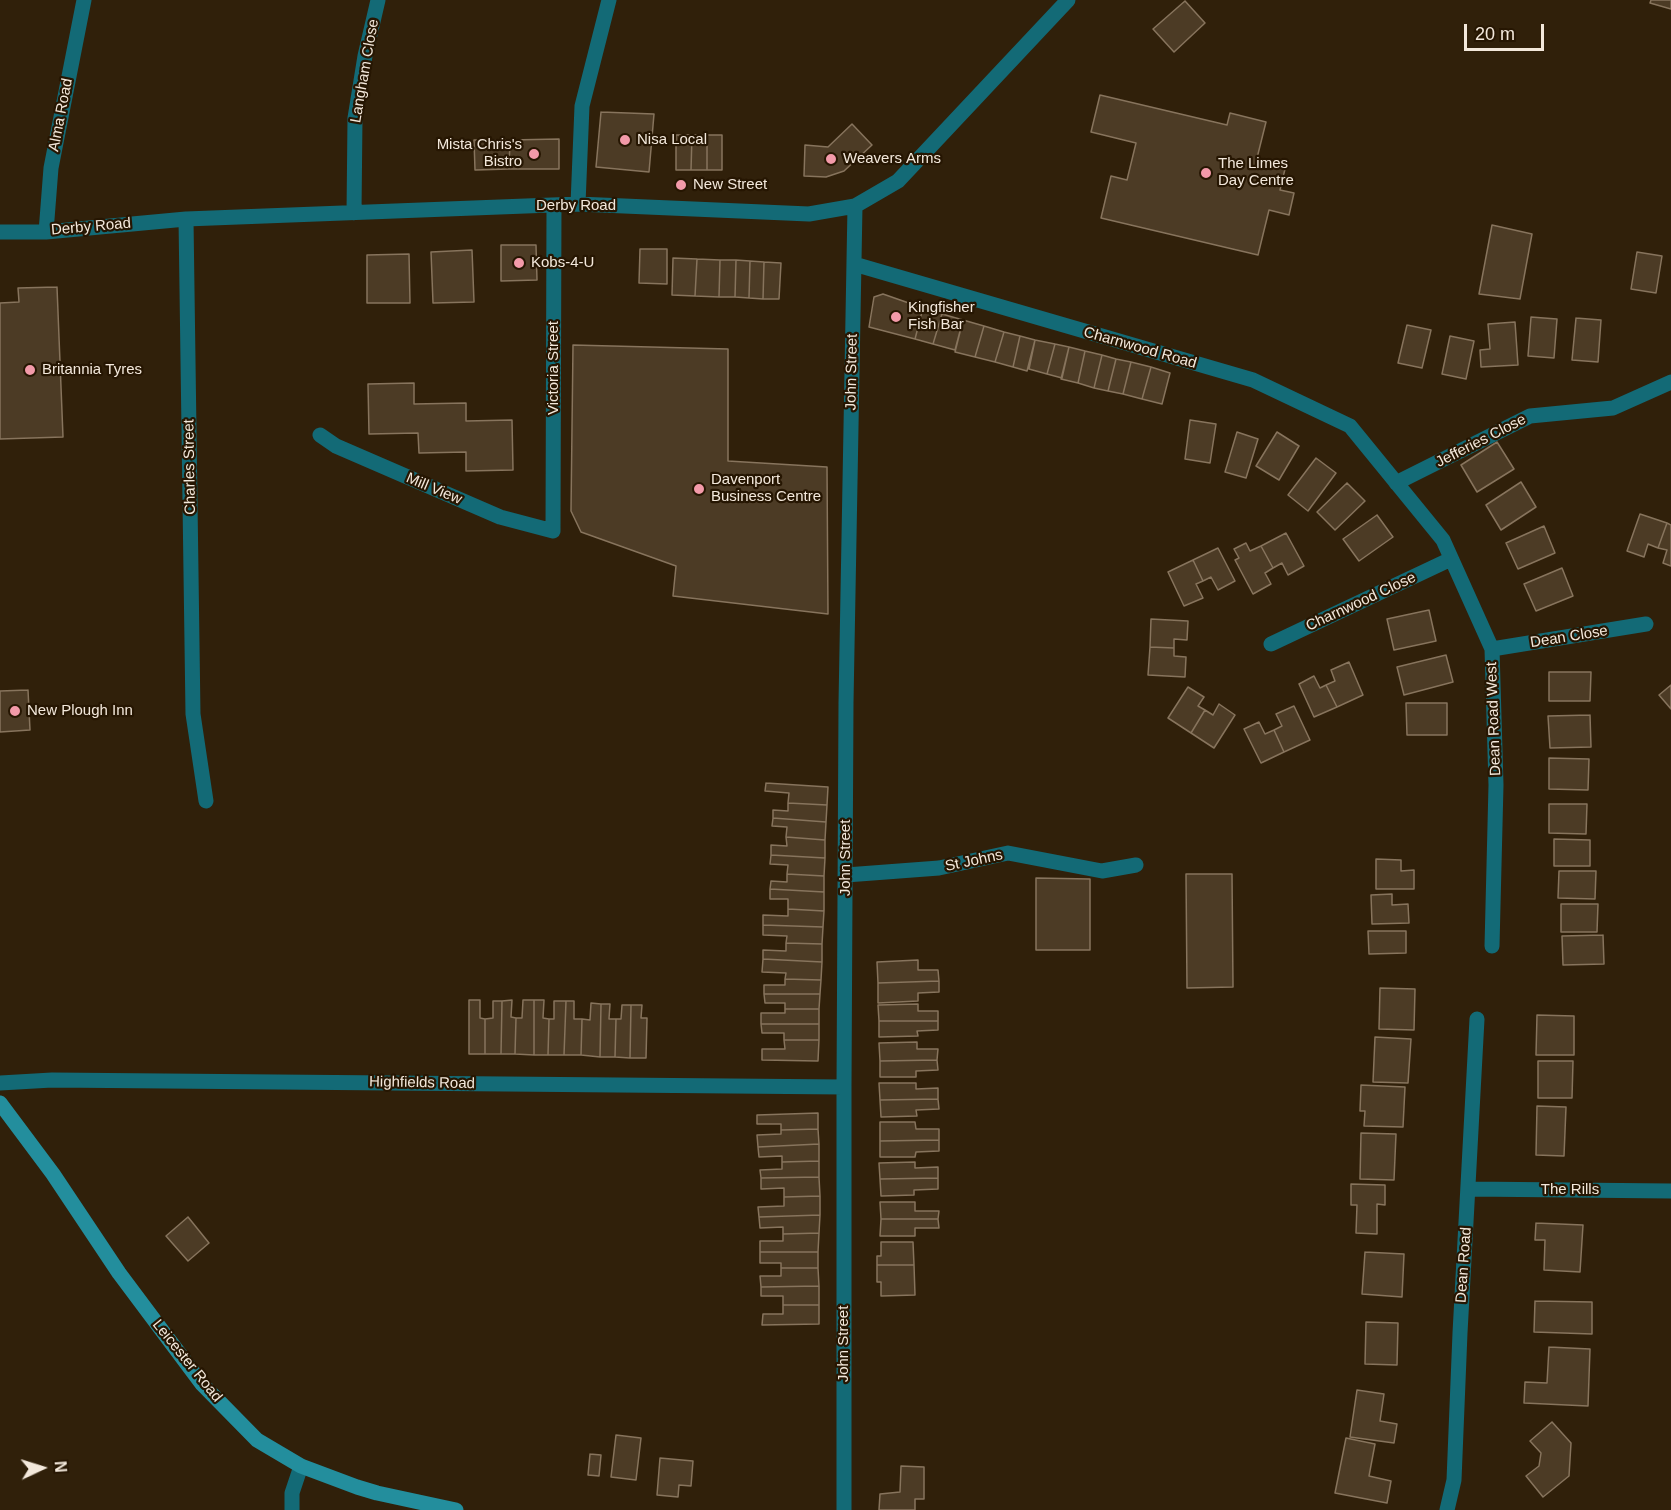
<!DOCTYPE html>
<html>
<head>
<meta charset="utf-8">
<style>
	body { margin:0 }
	#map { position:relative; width:1671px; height:1510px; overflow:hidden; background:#30200a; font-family:Arial,sans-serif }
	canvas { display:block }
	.north { position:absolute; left:12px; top:1438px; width:60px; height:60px; -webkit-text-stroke:4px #261602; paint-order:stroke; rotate:86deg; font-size:16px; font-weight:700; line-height:24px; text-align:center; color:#f3e8db }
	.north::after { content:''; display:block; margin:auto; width:21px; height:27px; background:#f3e8db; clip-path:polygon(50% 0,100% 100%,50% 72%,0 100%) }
	.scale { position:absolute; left:1464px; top:24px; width:80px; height:27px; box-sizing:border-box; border:3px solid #f3e8db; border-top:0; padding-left:8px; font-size:18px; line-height:21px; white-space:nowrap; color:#f3e8db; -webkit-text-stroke:4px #261602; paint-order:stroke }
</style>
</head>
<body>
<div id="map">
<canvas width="1671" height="1510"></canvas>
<div class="north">N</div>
<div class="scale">20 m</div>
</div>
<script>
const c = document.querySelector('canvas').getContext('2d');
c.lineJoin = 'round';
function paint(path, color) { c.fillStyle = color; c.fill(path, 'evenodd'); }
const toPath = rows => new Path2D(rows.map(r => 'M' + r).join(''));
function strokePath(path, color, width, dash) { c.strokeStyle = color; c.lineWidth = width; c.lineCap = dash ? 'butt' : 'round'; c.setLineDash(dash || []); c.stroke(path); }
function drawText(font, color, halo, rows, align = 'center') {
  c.font = font + ' Arial,sans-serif'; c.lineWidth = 4.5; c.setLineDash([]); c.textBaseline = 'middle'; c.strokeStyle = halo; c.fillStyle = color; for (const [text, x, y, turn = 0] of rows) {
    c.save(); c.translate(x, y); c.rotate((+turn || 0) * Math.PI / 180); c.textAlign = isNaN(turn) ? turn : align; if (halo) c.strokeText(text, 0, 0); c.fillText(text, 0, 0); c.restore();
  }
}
const building = toPath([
	[1651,0,1671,0,1671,9,1650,3,1651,0],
	[1185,1,1205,23,1174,52,1153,29,1185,1],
	[1100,95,1227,125,1230,113,1266,122,1256,162,1285,169,1280,190,1294,193,1289,215,1269,210,1258,255,1101,218,1111,176,1127,180,1136,143,1091,132,1100,95],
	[601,112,654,114,649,172,596,167,601,112],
	[852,124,872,145,844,171,826,177,804,176,805,145,828,147,852,124],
	[676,135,692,135,691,170,676,170,676,135],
	[692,135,707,135,707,170,691,170,692,135],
	[707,135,722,135,722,170,707,170,707,135],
	[559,139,559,169,509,169,510,140,559,139],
	[474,140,510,140,509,169,475,170,474,140],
	[1492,225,1532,234,1520,299,1479,294,1492,225],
	[501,245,536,245,537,280,501,281,501,245],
	[640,249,667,249,667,284,639,283,640,249],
	[472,250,474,302,433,303,431,252,472,250],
	[1637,252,1662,256,1656,293,1631,289,1637,252],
	[409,254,410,303,367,303,367,255,409,254],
	[673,258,697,259,695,296,672,295,673,258],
	[697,259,720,260,719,297,695,296,697,259],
	[720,260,736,260,735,297,719,297,720,260],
	[736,260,750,261,749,298,735,297,736,260],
	[750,261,764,262,763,299,749,298,750,261],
	[764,262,781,263,779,299,763,299,764,262],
	[57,287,63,437,0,439,0,303,19,302,18,288,57,287],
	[883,294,923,308,915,339,869,327,874,297,883,294],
	[923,308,942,314,933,344,915,339,923,308],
	[942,314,963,320,955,350,933,344,942,314],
	[1531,317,1557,319,1554,358,1528,356,1531,317],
	[1576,318,1601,320,1598,362,1572,360,1576,318],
	[963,320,984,326,975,357,955,352,963,320],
	[1515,322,1518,365,1481,367,1480,350,1490,349,1488,324,1515,322],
	[1407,325,1431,330,1422,368,1398,363,1407,325],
	[984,326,1004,332,995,362,975,357,984,326],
	[1004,332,1020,336,1013,367,995,362,1004,332],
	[1020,336,1035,340,1027,371,1013,367,1020,336],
	[1450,336,1474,341,1466,379,1442,374,1450,336],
	[1035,340,1055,344,1047,374,1029,369,1035,340],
	[1055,344,1069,347,1062,378,1047,374,1055,344],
	[573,345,728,349,728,461,827,467,828,614,673,596,676,566,581,532,571,511,573,345],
	[1069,347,1085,351,1078,383,1061,379,1069,347],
	[1085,351,1102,355,1094,388,1078,383,1085,351],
	[1102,355,1116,359,1108,391,1094,388,1102,355],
	[1116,359,1131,362,1123,394,1108,391,1116,359],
	[1131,362,1151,367,1142,399,1123,394,1131,362],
	[1151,367,1170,373,1162,404,1142,399,1151,367],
	[414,383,414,404,466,403,466,421,512,420,513,470,466,471,466,452,419,453,418,433,369,434,368,384,414,383],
	[1190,420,1216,424,1210,463,1185,459,1190,420],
	[1237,432,1258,439,1246,478,1225,472,1237,432],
	[1277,432,1299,446,1279,480,1256,466,1277,432],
	[1497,442,1514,469,1477,492,1461,465,1497,442],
	[1316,458,1336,473,1308,511,1288,495,1316,458],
	[1521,482,1536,507,1501,530,1486,505,1521,482],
	[1347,483,1365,501,1335,530,1317,512,1347,483],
	[1640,514,1667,523,1658,548,1648,544,1644,557,1627,551,1640,514],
	[1377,515,1393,537,1359,561,1343,539,1377,515],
	[1667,523,1671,525,1671,566,1663,563,1667,550,1658,548,1667,523],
	[1544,526,1555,553,1518,569,1506,543,1544,526],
	[1286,533,1304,566,1288,575,1282,563,1273,568,1261,546,1286,533],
	[1246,543,1250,551,1261,546,1273,568,1265,573,1271,584,1253,594,1235,560,1239,558,1234,549,1246,543],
	[1218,548,1235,581,1218,590,1211,577,1203,581,1193,560,1218,548],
	[1193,560,1203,581,1196,584,1203,598,1184,606,1168,572,1193,560],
	[1562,568,1573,596,1536,611,1524,584,1562,568],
	[1429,610,1436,641,1394,650,1387,619,1429,610],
	[1151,619,1188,621,1187,640,1174,639,1174,648,1150,647,1151,619],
	[1150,647,1174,648,1174,656,1186,657,1185,677,1148,675,1150,647],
	[1446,655,1453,682,1404,695,1397,667,1446,655],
	[1349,662,1363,695,1337,707,1326,685,1335,681,1331,670,1349,662],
	[1549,672,1591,672,1590,701,1549,701,1549,672],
	[1314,676,1320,688,1326,685,1337,707,1314,717,1299,684,1314,676],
	[1671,685,1671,709,1659,695,1671,685],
	[1188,687,1204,697,1198,706,1205,710,1191,733,1168,718,1188,687],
	[28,690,30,730,0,732,0,691,28,690],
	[1406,703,1447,703,1447,735,1407,735,1406,703],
	[1219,704,1235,715,1214,748,1191,733,1205,710,1213,715,1219,704],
	[1294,706,1310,740,1284,752,1274,730,1282,726,1276,714,1294,706],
	[1590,715,1591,747,1550,748,1548,716,1590,715],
	[1259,722,1265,734,1274,730,1284,752,1261,763,1244,729,1259,722],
	[1549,758,1589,759,1588,790,1549,789,1549,758],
	[766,783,828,787,827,805,788,803,789,793,765,791,766,783],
	[788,803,827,805,826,822,773,818,773,810,788,811,788,803],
	[1549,804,1587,804,1586,834,1549,833,1549,804],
	[773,818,826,822,825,840,786,837,787,827,772,826,773,818],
	[786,837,825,840,825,858,771,855,771,845,787,846,786,837],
	[1554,839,1590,840,1590,866,1554,866,1554,839],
	[771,855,825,858,824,876,787,874,788,865,770,864,771,855],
	[1376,859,1401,860,1401,871,1414,870,1414,889,1376,889,1376,859],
	[1559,871,1596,871,1595,899,1558,898,1559,871],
	[787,874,824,876,824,892,770,889,771,881,787,882,787,874],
	[1186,874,1232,874,1233,987,1187,988,1186,874],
	[1036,878,1090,879,1090,950,1036,950,1036,878],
	[770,889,824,892,824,911,788,909,788,899,770,899,770,889],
	[1392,894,1392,905,1408,904,1409,923,1372,924,1371,895,1392,894],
	[1561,904,1598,904,1597,932,1561,932,1561,904],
	[788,909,824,911,823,927,763,925,763,915,788,916,788,909],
	[763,925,823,927,822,944,786,943,787,936,763,935,763,925],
	[1368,931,1406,931,1406,953,1369,954,1368,931],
	[1603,935,1604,964,1563,965,1562,936,1603,935],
	[786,943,822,944,822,962,763,959,763,950,786,951,786,943],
	[763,959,822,962,821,980,785,979,786,973,762,972,763,959],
	[918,960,918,970,938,970,939,981,878,983,877,962,918,960],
	[785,979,821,980,820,994,764,994,764,985,785,985,785,979],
	[939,981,939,992,918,993,918,1001,878,1003,878,983,939,981],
	[1380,988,1415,989,1414,1030,1379,1029,1380,988],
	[764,994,820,994,819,1009,785,1009,785,1003,765,1003,764,994],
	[469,1000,480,1000,480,1018,485,1019,485,1054,469,1054,469,1000],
	[512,1000,511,1017,516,1018,515,1054,501,1054,502,1001,512,1000],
	[523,1000,534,1000,534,1055,515,1054,516,1018,522,1018,523,1000],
	[534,1000,544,1000,543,1018,549,1019,548,1055,534,1055,534,1000],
	[493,1001,502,1001,501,1054,485,1054,485,1019,493,1018,493,1001],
	[554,1001,566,1001,564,1055,548,1055,549,1019,554,1019,554,1001],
	[566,1001,574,1001,574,1019,582,1019,581,1055,564,1055,566,1001],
	[591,1003,601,1004,600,1057,581,1055,582,1019,590,1020,591,1003],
	[601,1004,610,1004,609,1019,616,1019,615,1057,600,1057,601,1004],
	[918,1004,918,1011,938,1011,938,1021,879,1021,878,1005,918,1004],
	[622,1005,631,1005,630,1058,615,1057,616,1019,621,1019,622,1005],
	[631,1005,642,1005,641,1018,647,1018,646,1058,630,1058,631,1005],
	[785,1009,819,1009,819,1024,761,1024,761,1013,785,1013,785,1009],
	[1537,1015,1574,1016,1574,1055,1536,1055,1537,1015],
	[879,1021,938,1021,938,1030,917,1031,918,1036,879,1037,879,1021],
	[761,1024,819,1024,819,1040,784,1040,784,1033,762,1033,761,1024],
	[1375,1037,1411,1039,1408,1083,1373,1082,1375,1037],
	[784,1040,819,1040,818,1061,762,1060,762,1049,785,1049,784,1040],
	[917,1042,917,1049,938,1049,937,1060,880,1061,879,1043,917,1042],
	[937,1060,938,1070,916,1071,916,1077,880,1077,880,1061,937,1060],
	[1538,1061,1573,1061,1572,1098,1538,1098,1538,1061],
	[879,1083,916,1083,916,1089,938,1088,938,1099,880,1100,879,1083],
	[1361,1085,1405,1087,1403,1127,1364,1126,1365,1111,1360,1111,1361,1085],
	[938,1099,939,1109,916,1110,917,1116,881,1117,880,1100,938,1099],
	[1537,1106,1566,1107,1564,1156,1536,1155,1537,1106],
	[818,1113,818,1129,781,1130,781,1124,757,1124,757,1115,818,1113],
	[880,1122,915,1122,916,1129,939,1129,939,1140,880,1141,880,1122],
	[818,1129,819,1144,758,1147,757,1135,781,1134,781,1130,818,1129],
	[1361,1133,1396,1134,1394,1180,1360,1179,1361,1133],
	[939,1140,939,1151,916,1152,915,1157,880,1157,880,1141,939,1140],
	[819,1144,819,1161,782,1162,782,1156,759,1157,758,1147,819,1144],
	[819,1161,819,1177,761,1178,760,1170,782,1169,782,1162,819,1161],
	[915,1162,915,1168,938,1167,938,1178,880,1179,879,1163,915,1162],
	[819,1177,820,1196,784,1197,784,1188,761,1189,761,1178,819,1177],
	[938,1178,938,1189,914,1190,914,1195,881,1196,880,1179,938,1178],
	[1351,1184,1385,1185,1385,1205,1377,1204,1377,1234,1356,1233,1357,1205,1351,1205,1351,1184],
	[820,1196,820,1215,759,1217,758,1207,784,1206,784,1197,820,1196],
	[880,1202,915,1202,915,1211,939,1211,938,1219,881,1219,880,1202],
	[820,1215,819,1233,783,1234,783,1227,760,1228,759,1217,820,1215],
	[188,1217,209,1243,188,1261,166,1236,188,1217],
	[881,1219,938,1219,939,1228,915,1228,915,1236,880,1236,881,1219],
	[1536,1223,1583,1225,1580,1272,1544,1270,1545,1240,1535,1240,1536,1223],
	[819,1233,818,1252,760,1252,760,1241,783,1241,783,1234,819,1233],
	[881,1242,913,1242,914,1265,877,1265,877,1256,881,1256,881,1242],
	[760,1252,818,1252,818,1268,781,1268,781,1263,760,1263,760,1252],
	[1365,1252,1404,1254,1402,1297,1362,1294,1365,1252],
	[877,1265,914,1265,915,1295,881,1296,881,1282,877,1282,877,1265],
	[781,1268,818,1268,819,1286,761,1287,760,1276,781,1276,781,1268],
	[819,1286,819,1305,783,1305,783,1296,761,1296,761,1287,819,1286],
	[1535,1301,1592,1302,1592,1334,1534,1332,1535,1301],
	[783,1305,819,1305,819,1324,762,1325,763,1314,783,1314,783,1305],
	[1366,1322,1398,1323,1397,1365,1365,1364,1366,1322],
	[1549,1347,1590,1349,1588,1406,1524,1403,1525,1382,1547,1383,1549,1347],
	[1357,1390,1384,1394,1380,1421,1397,1424,1394,1443,1350,1437,1357,1390],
	[1552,1422,1571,1443,1569,1476,1543,1497,1526,1476,1539,1466,1541,1453,1530,1441,1552,1422],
	[616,1435,641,1438,636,1480,611,1477,616,1435],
	[1346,1438,1375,1444,1369,1476,1391,1481,1387,1503,1335,1493,1346,1438],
	[590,1454,601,1455,599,1476,588,1475,590,1454],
	[660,1458,693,1461,691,1486,679,1485,678,1497,657,1495,660,1458],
	[901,1466,924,1467,924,1499,915,1499,915,1510,879,1510,880,1494,900,1492,901,1466]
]);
paint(building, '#4c3b25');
strokePath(building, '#87745d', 1.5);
strokePath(toPath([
	[578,204,582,106,609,0],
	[354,213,355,118,365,56,378,0],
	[186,219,193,714,206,801],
	[0,232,46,232,186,219,578,204,809,214,855,206,898,181,1068,0],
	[46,232,51,168,84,0],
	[854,264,1253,380,1350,426,1443,540,1492,649,1496,785,1492,946],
	[320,435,336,446,500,517,553,531,554,205],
	[1396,483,1530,416,1613,408,1671,382],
	[1271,644,1451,559],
	[1492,649,1646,624],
	[846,875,939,868,1008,853,1102,871,1136,865],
	[0,1083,52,1080,844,1087],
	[1469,1189,1671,1191],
	[292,1510,292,1493,301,1466],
	[844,1510,844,1087,846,703,855,206],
	[1447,1510,1454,1480,1460,1333,1477,1019]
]), '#136a76', 15);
strokePath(toPath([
	[0,1103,53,1174,119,1273,202,1384,257,1440,301,1466,357,1487,377,1493,456,1510]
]), '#238e9d', 15);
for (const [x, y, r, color] of [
	[625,140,6,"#f39aa9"],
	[534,154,6,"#f39aa9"],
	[831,159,6,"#f39aa9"],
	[1206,173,6,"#f39aa9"],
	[681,185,6,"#f39aa9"],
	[519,263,6,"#f39aa9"],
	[896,317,6,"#f39aa9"],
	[30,370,6,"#f39aa9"],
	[699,489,6,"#f39aa9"],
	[15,711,6,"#f39aa9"]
]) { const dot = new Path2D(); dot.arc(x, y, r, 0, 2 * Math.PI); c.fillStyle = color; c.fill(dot); strokePath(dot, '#261602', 2); }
drawText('15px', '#f3e8db', '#261602', [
	["Langham Close",365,71,-80],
	["Alma Road",61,115,-79],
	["Derby Road",576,206],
	["Derby Road",91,227,-5],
	["Charnwood Road",1140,348,16],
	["Victoria Street",554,368,-90],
	["John Street",852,372,-89],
	["Jefferies Close",1481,441,-27],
	["Charles Street",190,467,-91],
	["Mill View",434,489,23],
	["Charnwood Close",1361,602,-25],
	["Dean Close",1569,637,-9],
	["Dean Road West",1494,719,-92],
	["John Street",846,858,-90],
	["St Johns",974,861,-12],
	["Highfields Road",422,1083,1],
	["The Rills",1570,1190],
	["Dean Road",1464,1265,-86],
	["John Street",844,1344,-90],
	["Leicester Road",187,1361,51]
]);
drawText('15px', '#f3e8db', '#261602', [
	["Nisa Local",637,140],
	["Mista Chris's",522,145,"right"],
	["Bistro",522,162,"right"],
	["Weavers Arms",843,159],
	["The Limes",1218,164],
	["Day Centre",1218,181],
	["New Street",693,185],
	["Kobs-4-U",531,263],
	["Kingfisher",908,308],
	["Fish Bar",908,325],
	["Britannia Tyres",42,370],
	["Davenport",711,480],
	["Business Centre",711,497],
	["New Plough Inn",27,711]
], 'left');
</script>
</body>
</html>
